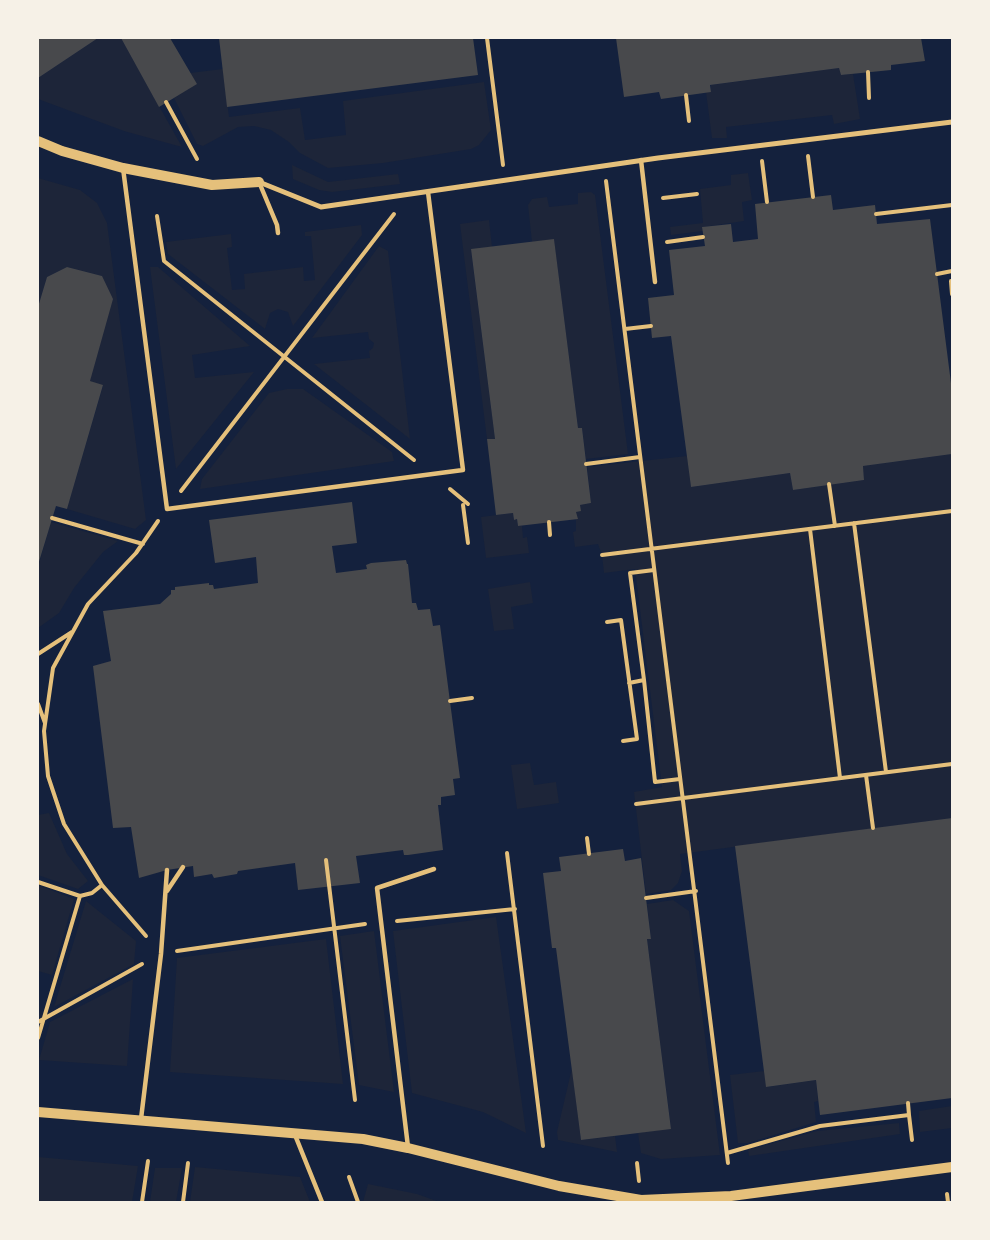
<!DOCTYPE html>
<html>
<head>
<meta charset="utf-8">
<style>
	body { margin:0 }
	#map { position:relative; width:990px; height:1240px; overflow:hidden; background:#14213d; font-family:"Source Sans 3",sans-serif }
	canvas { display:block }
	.frame { position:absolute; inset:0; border:39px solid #f6f1e7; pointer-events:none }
</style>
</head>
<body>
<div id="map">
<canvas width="990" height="1240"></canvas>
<div class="frame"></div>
</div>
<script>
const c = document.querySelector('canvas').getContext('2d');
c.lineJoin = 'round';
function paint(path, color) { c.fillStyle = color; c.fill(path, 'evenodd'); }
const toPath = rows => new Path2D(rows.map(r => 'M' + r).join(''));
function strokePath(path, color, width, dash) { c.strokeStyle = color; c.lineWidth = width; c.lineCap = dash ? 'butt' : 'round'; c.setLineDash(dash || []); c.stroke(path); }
paint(toPath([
	[98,38,121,38,182,147,124,131,38,99,38,78],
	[839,68,841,75,853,74,860,119,834,124,832,115,726,127,727,138,712,138,706,92,711,92,711,85],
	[223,69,229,117,300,108,305,140,346,135,343,101,484,82,491,130,479,145,471,149,383,163,328,168,300,153,289,142,271,130,254,126,238,127,203,146,197,144,174,98,196,84,190,73],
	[292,165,328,182,398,174,400,184,332,192,319,190,293,179],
	[748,173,752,200,742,202,744,221,703,227,703,231,671,235,670,227,703,223,700,189,731,185,731,175],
	[38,178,80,190,97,203,107,223,146,520,135,529,67,509,103,386,90,381,102,276,67,267,47,277,38,307],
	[591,192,595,195,628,454,586,459,582,428,578,428,554,240,532,242,528,205,532,199,547,197,549,207,578,204,578,193],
	[489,220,492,247,471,250,495,439,487,439,460,224],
	[361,225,362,235,293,326,288,312,278,309,270,313,265,329,168,254,166,242,231,234,232,247,227,248,232,290,245,289,244,274,303,267,304,281,315,280,311,236,305,236,305,232],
	[379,246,388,251,410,439,314,364,370,358,369,351,373,348,374,343,369,339,368,332,312,338],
	[150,267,158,267,250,346,192,355,195,378,254,372,176,469],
	[287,389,303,389,392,452,394,461,200,489,202,479,269,393],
	[952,454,952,818,680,854,682,871,678,883,671,890,646,894,634,792,662,787,635,569,604,573,602,555,598,544,575,547,573,532,576,531,576,512,580,505,591,503,587,467,687,456,691,487,790,473,793,490,864,480,863,466],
	[513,513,514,520,517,519,518,526,522,526,523,538,527,537,529,553,486,558,481,517],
	[51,522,118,541,103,552,74,588,59,613,38,628,38,567],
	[530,582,533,603,511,607,514,629,494,631,488,589],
	[530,763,534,785,556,782,559,803,517,809,511,765],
	[49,813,67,854,88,881,78,889,38,875,38,815],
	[38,885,74,899,52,975,38,971],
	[673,900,689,911,720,1155,661,1159,641,1153,638,1133,671,1128,647,939,651,938,647,904],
	[86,901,136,941,134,964,54,1007],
	[496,917,526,1133,483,1112,412,1093,393,931],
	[374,931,394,1092,359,1085,340,936],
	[326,939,343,1084,170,1072,177,958],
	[133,979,127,1066,39,1060,50,1022],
	[572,1068,581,1140,615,1136,617,1152,558,1140,557,1132],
	[764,1071,767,1087,816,1080,818,1101,814,1102,816,1122,748,1143,738,1143,730,1075],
	[952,1106,952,1128,920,1132,919,1111],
	[899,1123,900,1134,749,1156,748,1150,817,1131],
	[38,1157,138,1166,132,1202,38,1202],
	[195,1167,300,1177,310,1202,190,1202],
	[155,1168,182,1168,176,1202,150,1202],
	[368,1184,417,1194,439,1202,363,1202]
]), '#1d2539');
paint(toPath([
	[38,38,98,38,38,78],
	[121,38,170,38,197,84,159,107],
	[219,38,473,38,478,75,227,107],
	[616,38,921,38,925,61,891,65,891,70,841,75,839,68,710,85,711,92,661,99,659,92,624,97],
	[831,195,833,210,875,205,877,224,930,219,952,391,952,454,863,466,864,480,793,490,790,473,691,487,671,336,652,338,648,298,674,295,669,250,705,246,702,227,731,224,733,242,758,239,755,204],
	[554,239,578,428,582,428,591,503,580,505,581,511,576,512,578,519,518,526,517,519,514,520,513,513,496,515,487,439,495,439,471,249],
	[67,267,102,276,113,299,90,381,103,385,67,509,56,506,38,565,38,307,47,277],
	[352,502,357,543,332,546,336,573,367,569,366,565,371,563,406,560,407,564,408,564,412,603,416,603,418,610,430,609,433,626,440,625,460,778,453,779,455,795,441,797,441,805,438,805,443,850,408,855,404,855,403,850,356,856,360,883,298,890,295,863,238,871,237,874,214,878,212,874,194,877,193,866,167,870,139,878,131,827,113,828,93,666,111,661,103,611,160,604,171,594,171,590,175,590,175,587,209,583,209,585,213,585,214,589,258,583,256,557,215,563,209,520],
	[952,818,952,1098,820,1115,816,1080,766,1087,735,846],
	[623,849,625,861,641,858,651,939,647,939,671,1129,581,1140,556,948,552,948,543,873,561,871,559,857]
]), '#48494c');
strokePath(toPath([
	[487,38,503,165],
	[868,72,869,98],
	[686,95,689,121],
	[166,102,197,159],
	[808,156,813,197],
	[762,161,767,202],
	[606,181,728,1163],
	[663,198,697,194],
	[876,214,952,205],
	[157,216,164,261,414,460],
	[667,242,703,237],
	[937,274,952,271],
	[951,281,952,294],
	[625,329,651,326],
	[586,464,640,457],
	[829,484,835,526],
	[450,489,468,504],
	[181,491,394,214],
	[463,505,468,543],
	[52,518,143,544],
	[549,522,550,535],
	[854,523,886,772],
	[810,529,840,778],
	[602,555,952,511],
	[607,622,621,620,637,739,623,741],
	[38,654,72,632],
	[644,680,630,573,654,570],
	[629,683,644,680,655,782,680,779],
	[450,701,472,698],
	[38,704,45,723],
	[866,775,873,828],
	[636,804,952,764],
	[587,838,589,854],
	[507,853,543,1146],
	[326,860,355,1100],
	[38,882,80,896,92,893,102,885,146,936],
	[102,885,64,824,48,776,44,731,53,668,88,604,136,553,158,521],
	[646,898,696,891],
	[397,921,515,909],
	[177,951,365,924],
	[38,1022,142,964],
	[38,1038,80,896],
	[909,1115,912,1140],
	[727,1153,820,1126,909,1115,908,1103],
	[637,1163,639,1181],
	[349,1177,358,1202],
	[947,1194,948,1202],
	[142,1202,148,1161],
	[183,1202,188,1163]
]), '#e5c07b', 4);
strokePath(toPath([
	[641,160,655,282],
	[123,168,167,509,463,470,428,192],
	[259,182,277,225,278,233],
	[167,891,183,867],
	[141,1119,161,954,167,870],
	[295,1135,322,1202],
	[408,1147,377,888,434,869]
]), '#e5c07b', 4.5);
strokePath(toPath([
	[259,182,321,207,658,158,952,122]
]), '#e5c07b', 5);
strokePath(toPath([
	[38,141,62,151,123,168,212,185,259,182],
	[38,1112,363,1139,408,1148,559,1186,641,1200,731,1196,952,1167]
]), '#e5c07b', 10);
</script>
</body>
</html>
